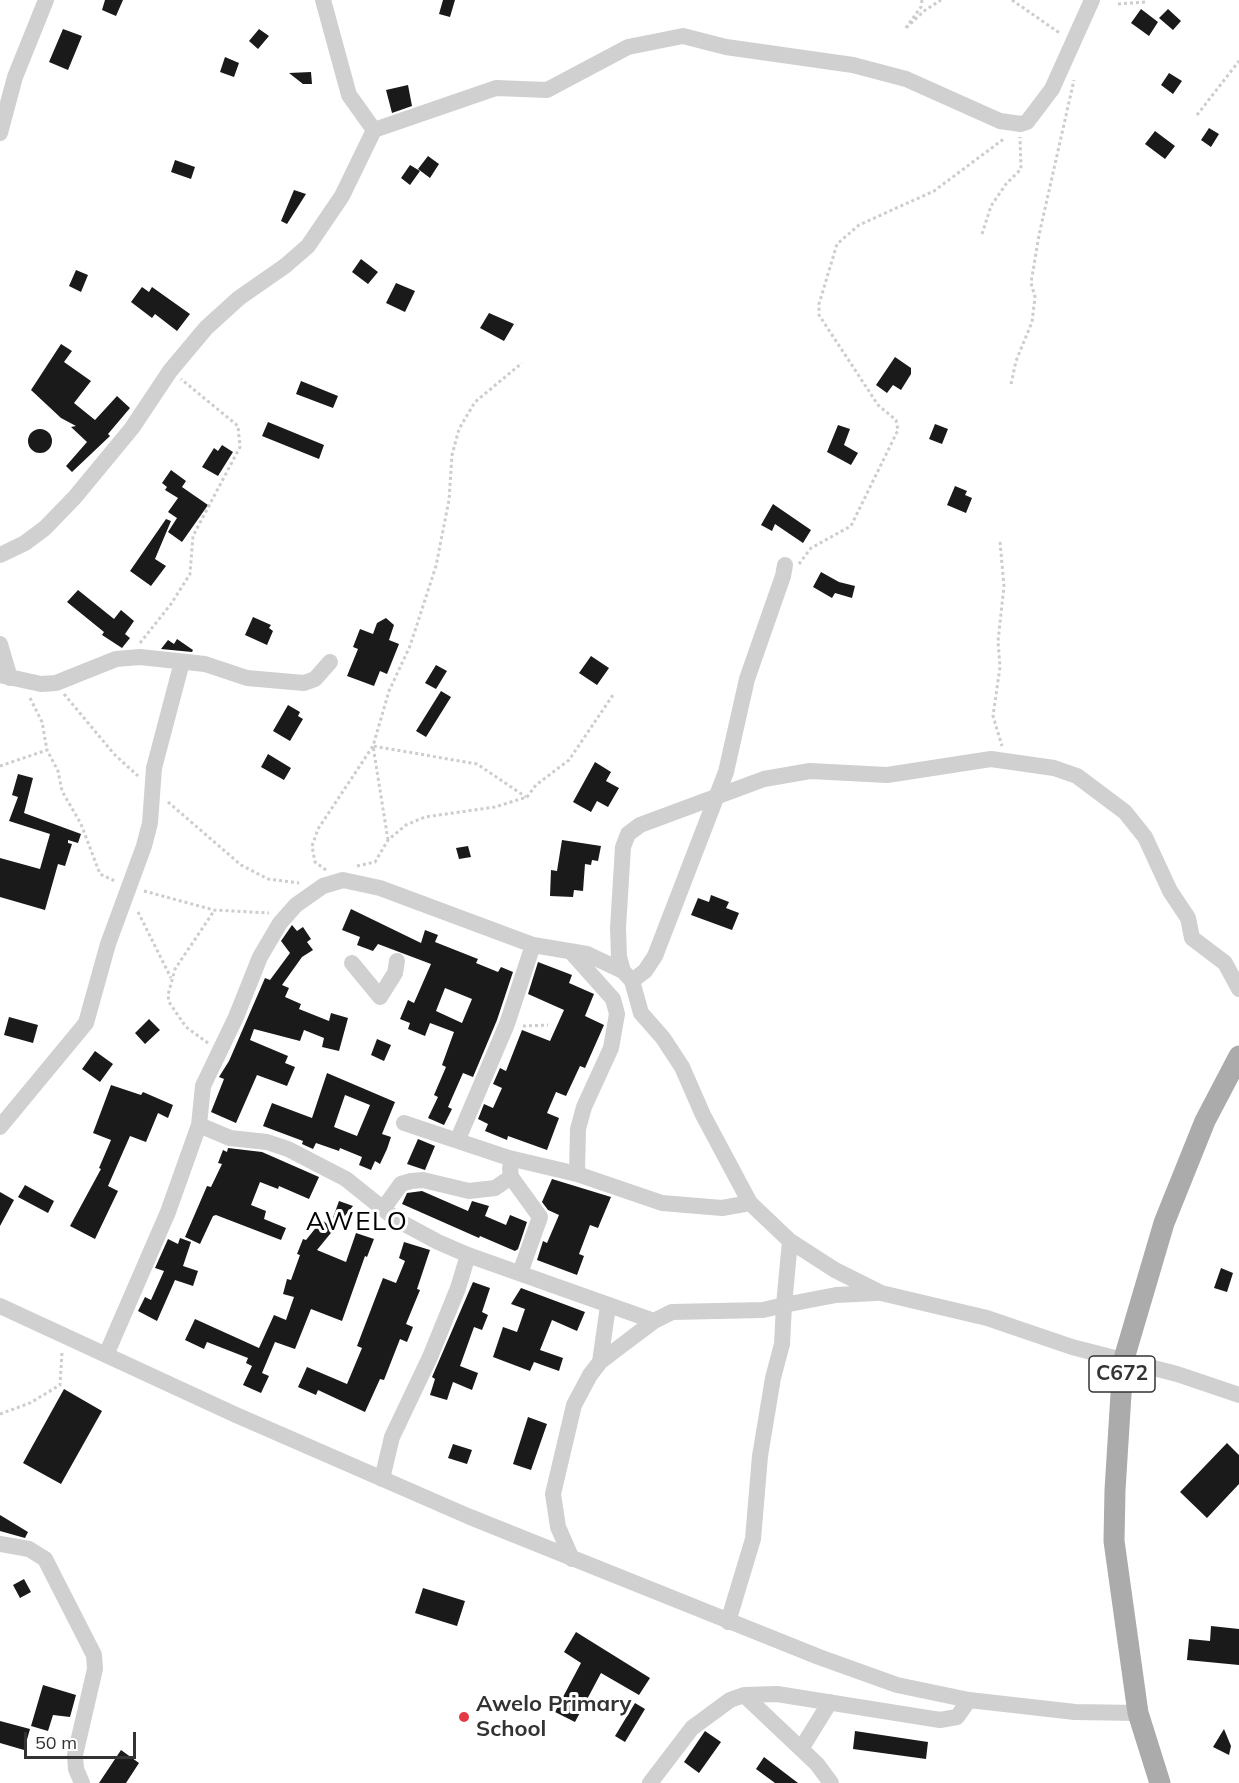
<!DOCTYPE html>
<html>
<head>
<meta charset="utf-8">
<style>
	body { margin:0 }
	#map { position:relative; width:1239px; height:1783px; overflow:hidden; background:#fff; font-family:Mulish,sans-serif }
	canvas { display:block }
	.scale { position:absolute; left:24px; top:1732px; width:112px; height:27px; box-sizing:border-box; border:3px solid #333; border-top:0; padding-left:8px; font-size:18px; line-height:21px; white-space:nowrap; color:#333; -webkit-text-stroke:4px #fff; paint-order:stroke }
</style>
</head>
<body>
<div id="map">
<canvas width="1239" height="1783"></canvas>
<div class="scale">50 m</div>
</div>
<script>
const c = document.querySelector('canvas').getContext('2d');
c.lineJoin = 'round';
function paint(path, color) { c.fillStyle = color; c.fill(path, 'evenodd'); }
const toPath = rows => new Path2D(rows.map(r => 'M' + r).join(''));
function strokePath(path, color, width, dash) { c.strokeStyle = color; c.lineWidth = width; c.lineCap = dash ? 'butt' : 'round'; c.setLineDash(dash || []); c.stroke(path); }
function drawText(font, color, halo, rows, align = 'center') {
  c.font = font + ' Mulish,sans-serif'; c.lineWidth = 6; c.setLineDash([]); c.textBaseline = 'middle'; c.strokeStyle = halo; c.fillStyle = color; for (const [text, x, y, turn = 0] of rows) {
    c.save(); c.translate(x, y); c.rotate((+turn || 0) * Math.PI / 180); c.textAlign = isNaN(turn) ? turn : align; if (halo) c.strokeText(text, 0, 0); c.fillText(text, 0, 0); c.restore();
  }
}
paint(toPath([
	[105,0,123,0,116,16,102,10],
	[443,0,455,0,450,17,439,14],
	[1141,9,1158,22,1149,36,1131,23],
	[1168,9,1181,21,1173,30,1159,18],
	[63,29,82,36,68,70,49,62],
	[259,29,269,36,258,49,249,41],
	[225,57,239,63,234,77,220,72],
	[311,72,312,84,303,84,289,73],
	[1169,73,1182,81,1173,94,1161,85],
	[408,85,412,106,392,113,386,90],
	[1209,128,1219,134,1211,147,1201,140],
	[1155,131,1175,146,1165,159,1145,144],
	[428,156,439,164,430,178,418,169],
	[175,160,195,167,191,179,171,172],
	[410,165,420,171,410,185,401,178],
	[294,190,306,194,287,224,281,221],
	[361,259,378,272,368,284,352,272],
	[76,270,88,275,81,292,69,286],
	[396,283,415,291,405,312,386,303],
	[142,287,149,292,152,287,190,314,177,331,155,314,152,318,131,302],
	[489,313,514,324,504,341,480,328],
	[61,344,72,351,64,362,91,381,74,403,95,420,117,396,130,408,108,434,110,436,72,472,66,466,87,442,71,427,76,426,61,418,31,390],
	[895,357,911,368,911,374,901,390,893,385,887,393,876,385],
	[301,381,338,396,333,408,296,394],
	[268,422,324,445,319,459,262,436],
	[935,424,948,429,942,444,929,439],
	[838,425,850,429,844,445,858,453,851,465,827,452],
	'28 441a12 12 0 1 1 24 0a12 12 0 1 1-24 0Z',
	[222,445,233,452,218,476,202,467,214,448,218,451],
	[171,470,186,481,182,487,208,505,182,542,168,532,177,518,168,512,178,498,165,490,167,487,162,483],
	[955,486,967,491,965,495,972,498,966,513,947,505],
	[773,504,811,530,803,543,775,524,772,531,761,525],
	[166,519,171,521,155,559,166,566,151,586,130,571],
	[821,572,839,582,855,586,852,598,835,593,832,598,813,587],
	[78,590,114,619,121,610,134,621,125,634,130,638,122,648,102,635,104,632,67,602],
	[253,617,271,625,269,628,273,631,267,645,245,635],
	[386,618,394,625,389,640,399,644,387,674,380,671,374,686,347,676,358,649,353,647,360,629,373,634,377,623],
	[177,639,193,650,192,652,161,649,168,640,174,644],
	[591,656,609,668,597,685,579,673],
	[436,665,447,671,436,689,425,683],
	[441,691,451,697,426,737,416,731],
	[288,705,300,712,298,716,303,719,290,741,273,731],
	[268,754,291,768,284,780,261,767],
	[595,762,611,772,606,781,619,788,608,807,597,801,591,812,573,802],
	[18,774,33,778,24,813,81,834,78,843,68,840,68,843,72,844,65,866,58,864,45,910,0,897,0,858,40,869,50,834,9,821,18,797,12,795],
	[562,840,601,846,598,861,592,860,591,865,585,864,583,891,574,890,573,897,550,896,551,870,557,871],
	[468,846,471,857,459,859,456,848],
	[711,895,729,902,726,908,739,913,732,930,691,915,698,898,709,902],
	[351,909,421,943,425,930,438,935,435,942,478,959,476,963,498,972,501,967,513,972,497,1020,473,1077,463,1073,448,1107,452,1109,444,1125,428,1118,438,1097,434,1095,446,1067,442,1065,454,1032,430,1023,425,1036,408,1029,410,1023,400,1019,408,1000,414,1003,431,964,378,944,373,951,357,945,360,937,342,930],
	[445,988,472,999,462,1023,436,1011],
	[292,925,297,931,303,927,311,939,307,942,313,950,302,957,282,985,289,988,285,997,301,1004,299,1009,329,1021,331,1013,348,1018,339,1051,322,1047,324,1038,304,1030,300,1041,254,1029,250,1040,288,1056,285,1063,295,1067,287,1086,257,1075,236,1123,211,1112,224,1079,219,1077,229,1061,265,978,270,980,290,953,281,941],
	[538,962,572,975,569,983,594,994,585,1016,604,1025,585,1068,580,1066,566,1096,556,1092,547,1113,559,1118,547,1150,508,1136,507,1140,485,1131,488,1124,478,1119,484,1104,493,1108,502,1088,493,1084,500,1068,506,1071,522,1030,550,1041,564,1010,528,994],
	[9,1017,38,1025,33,1043,4,1035],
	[149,1019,160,1030,145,1044,135,1033],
	[377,1039,391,1045,384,1061,371,1055],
	[95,1051,113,1064,100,1082,82,1069],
	[327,1073,395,1102,382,1134,391,1137,387,1149,380,1164,375,1161,371,1170,359,1165,362,1157,340,1148,339,1151,316,1143,313,1149,302,1144,303,1141,263,1126,272,1103,312,1118],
	[345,1095,370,1105,357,1136,334,1127],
	[111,1085,141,1095,143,1092,173,1105,168,1118,158,1113,146,1142,130,1136,108,1186,118,1191,95,1239,70,1226,101,1169,99,1168,111,1140,93,1133],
	[418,1139,435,1146,425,1170,407,1164],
	[228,1148,262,1152,319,1177,309,1199,279,1186,278,1189,260,1182,251,1205,266,1211,264,1219,286,1228,281,1240,216,1215,213,1216,200,1244,185,1237,207,1186,211,1187,222,1164,218,1163,223,1150,227,1152],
	[552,1179,611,1197,598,1228,590,1225,579,1254,584,1256,577,1275,537,1260,543,1241,547,1243,559,1215,548,1210,542,1202],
	[25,1185,54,1201,48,1213,18,1197],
	[422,1191,468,1211,472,1201,489,1206,485,1216,506,1225,510,1215,527,1222,518,1249,515,1251,480,1236,479,1238,402,1204,407,1193],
	[0,1192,14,1200,0,1226],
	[339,1201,353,1206,317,1250,346,1262,356,1233,374,1239,367,1257,365,1256,342,1321,311,1309,295,1349,275,1342,262,1373,269,1376,261,1393,243,1385,252,1366,246,1363,248,1358,207,1342,204,1349,185,1340,195,1319,259,1348,274,1315,286,1320,294,1297,283,1294,287,1279,291,1280,300,1255,297,1254,303,1239,306,1240,322,1220,330,1226],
	[180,1238,191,1242,183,1266,198,1271,193,1286,175,1280,157,1321,138,1311,145,1297,151,1300,164,1271,155,1268,168,1239,178,1244],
	[404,1242,430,1250,417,1289,420,1290,406,1324,413,1327,407,1342,400,1339,384,1380,380,1379,365,1412,318,1390,316,1395,298,1387,307,1367,347,1384,362,1348,357,1346,383,1278,396,1283,405,1261,399,1258],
	[1221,1268,1233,1273,1227,1292,1214,1288],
	[473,1282,490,1288,482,1312,488,1315,482,1330,474,1327,460,1366,478,1373,472,1390,453,1382,447,1400,430,1395,435,1379,432,1377],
	[521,1288,585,1312,577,1331,552,1320,540,1350,563,1358,559,1371,534,1362,530,1371,493,1357,503,1327,517,1332,525,1309,511,1304],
	[64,1389,102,1411,61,1484,23,1463],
	[528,1417,547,1424,531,1470,513,1464],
	[1227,1443,1239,1455,1239,1484,1207,1518,1180,1492],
	[453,1444,472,1450,467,1464,448,1458],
	[0,1515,28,1532,25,1538,0,1531],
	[24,1579,31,1592,20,1598,13,1585],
	[423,1588,465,1601,457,1626,415,1613],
	[1211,1626,1239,1629,1239,1665,1187,1660,1189,1639,1210,1641],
	[576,1632,650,1678,639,1695,601,1673,575,1722,555,1712,581,1663,564,1652],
	[43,1685,76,1695,70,1717,53,1715,48,1731,31,1726],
	[635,1703,645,1709,625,1742,615,1736],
	[0,1721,30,1729,24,1750,0,1743],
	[1224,1729,1231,1746,1229,1755,1213,1747],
	[705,1731,721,1742,699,1773,684,1762],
	[855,1731,928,1742,926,1759,853,1749],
	[121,1750,139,1763,126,1783,99,1783],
	[764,1757,798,1783,775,1783,756,1769]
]), '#1a1a1a');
strokePath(toPath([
	[922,0,921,7,905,29,924,11,941,0],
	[1012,0,1061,34],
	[1118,4,1145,2,1145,0],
	[1197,115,1239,61],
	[982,234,991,206,1006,184,1021,169,1020,137],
	[1011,384,1016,361,1032,322,1035,297,1031,283,1039,235,1074,80],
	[1000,542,1004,586,998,641,1000,667,993,716,1002,746],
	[799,564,811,548,851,526,898,430,896,420,878,405,819,315,819,304,837,244,859,225,934,191,1005,138],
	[140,643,171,604,190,574,193,536,240,447,238,426,181,379],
	[64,694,114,754,138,776],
	[30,698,42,722,47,750],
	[0,766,47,750,58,771,62,791,81,824,100,874,115,881],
	[168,802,241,865,268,879,299,883],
	[388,840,373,746,477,764,526,797],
	[357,866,375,862,388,840,406,825,425,817,495,807,527,797,536,785,569,760,613,695],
	[326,870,315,862,312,846,318,829,373,746,389,691,410,646,436,566,449,500,452,455,459,429,475,402,522,363],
	[144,891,214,910,269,913],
	[138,912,171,978],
	[523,1026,548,1025],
	[208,1043,186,1027,169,1002,168,995,175,969,214,911],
	[0,1414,30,1403,60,1385,62,1352]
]), '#cdcdcd', 3, [3, 3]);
strokePath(toPath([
	[323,0,349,95,374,130,496,88,547,90,628,47,683,36,726,47,853,65,906,79,1000,121,1021,124,1027,122,1052,89,1092,0],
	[0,133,15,77,46,0],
	[0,555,25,543,45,528,75,497,132,428,170,371,206,328,239,298,285,266,308,246,342,196,374,130],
	[0,644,10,678],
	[0,675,41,684,56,683,116,659,140,657,205,664,247,678,304,683,315,679,330,662],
	[571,952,613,999,617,1014,611,1048,584,1107,578,1129,577,1174],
	[352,963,380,997,395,973,397,961],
	[623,971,619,957,618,928,623,847,628,834,640,825,764,779,810,771,887,775,991,759,1054,768,1077,776,1125,812,1145,837,1170,891,1188,918,1192,938,1225,963,1239,989],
	[632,981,645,971,655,956,726,772,747,679,783,576,785,565],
	[404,1123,509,1158,577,1174,662,1203,722,1208,750,1203],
	[199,1125,230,1138,267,1142,288,1149,346,1179,397,1220,438,1242,468,1255,654,1321],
	[0,1127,86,1023,108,944,144,846,150,823,154,768,182,662],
	[458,1139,507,1024,533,945],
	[510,1168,511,1177,540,1217,520,1273],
	[383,1209,401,1184,411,1181,423,1180,469,1191,495,1188,511,1177],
	[0,1306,236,1415,470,1517,819,1657,897,1685,969,1700,1075,1712,1138,1713],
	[106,1355,168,1212,199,1125,203,1086,236,1017,260,957,280,923,296,905,323,886,343,880,380,888,533,945,587,954,623,971,632,981,641,1013,663,1038,682,1067,703,1115,750,1203,790,1241,835,1270,881,1293,987,1318,1072,1347,1177,1374,1239,1395],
	[600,1362,608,1306],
	[382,1479,392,1437,430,1357,458,1288,468,1255],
	[0,1544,29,1549,45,1559,94,1655,95,1669,75,1755,76,1769,82,1783],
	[572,1559,558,1527,553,1494,574,1405,590,1375,600,1362,621,1346,654,1321,672,1312,763,1310,784,1305,790,1241],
	[728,1622,753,1539,760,1456,773,1378,782,1344,784,1305,836,1295,876,1293],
	[744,1695,817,1764,831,1783],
	[801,1749,830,1702],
	[650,1783,692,1728,730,1700,744,1695,777,1694,940,1720,957,1717,969,1700]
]), '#d0d0d0', 16);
strokePath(toPath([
	[1160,1783,1138,1713,1114,1541,1115,1490,1123,1362,1164,1223,1205,1121,1239,1056]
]), '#ababab', 21);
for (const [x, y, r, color] of [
	[464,1717,6,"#e63946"]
]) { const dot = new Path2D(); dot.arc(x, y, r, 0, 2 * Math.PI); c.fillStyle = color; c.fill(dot); strokePath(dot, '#fff', 2); }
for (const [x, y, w] of [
	[1122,1374,66]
]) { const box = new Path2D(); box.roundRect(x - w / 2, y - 18, w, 36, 4.5); c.fillStyle = '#fff'; c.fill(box); strokePath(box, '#333', 1.5); }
drawText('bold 21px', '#333', null, [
	["C672",1122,1374]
]);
drawText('bold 22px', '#333', '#fff', [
	["Awelo Primary",476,1704],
	["School",476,1729]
], 'left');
c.letterSpacing = '1.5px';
drawText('26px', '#000', '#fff', [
	["AWELO",357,1222]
]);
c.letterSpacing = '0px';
</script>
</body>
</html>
